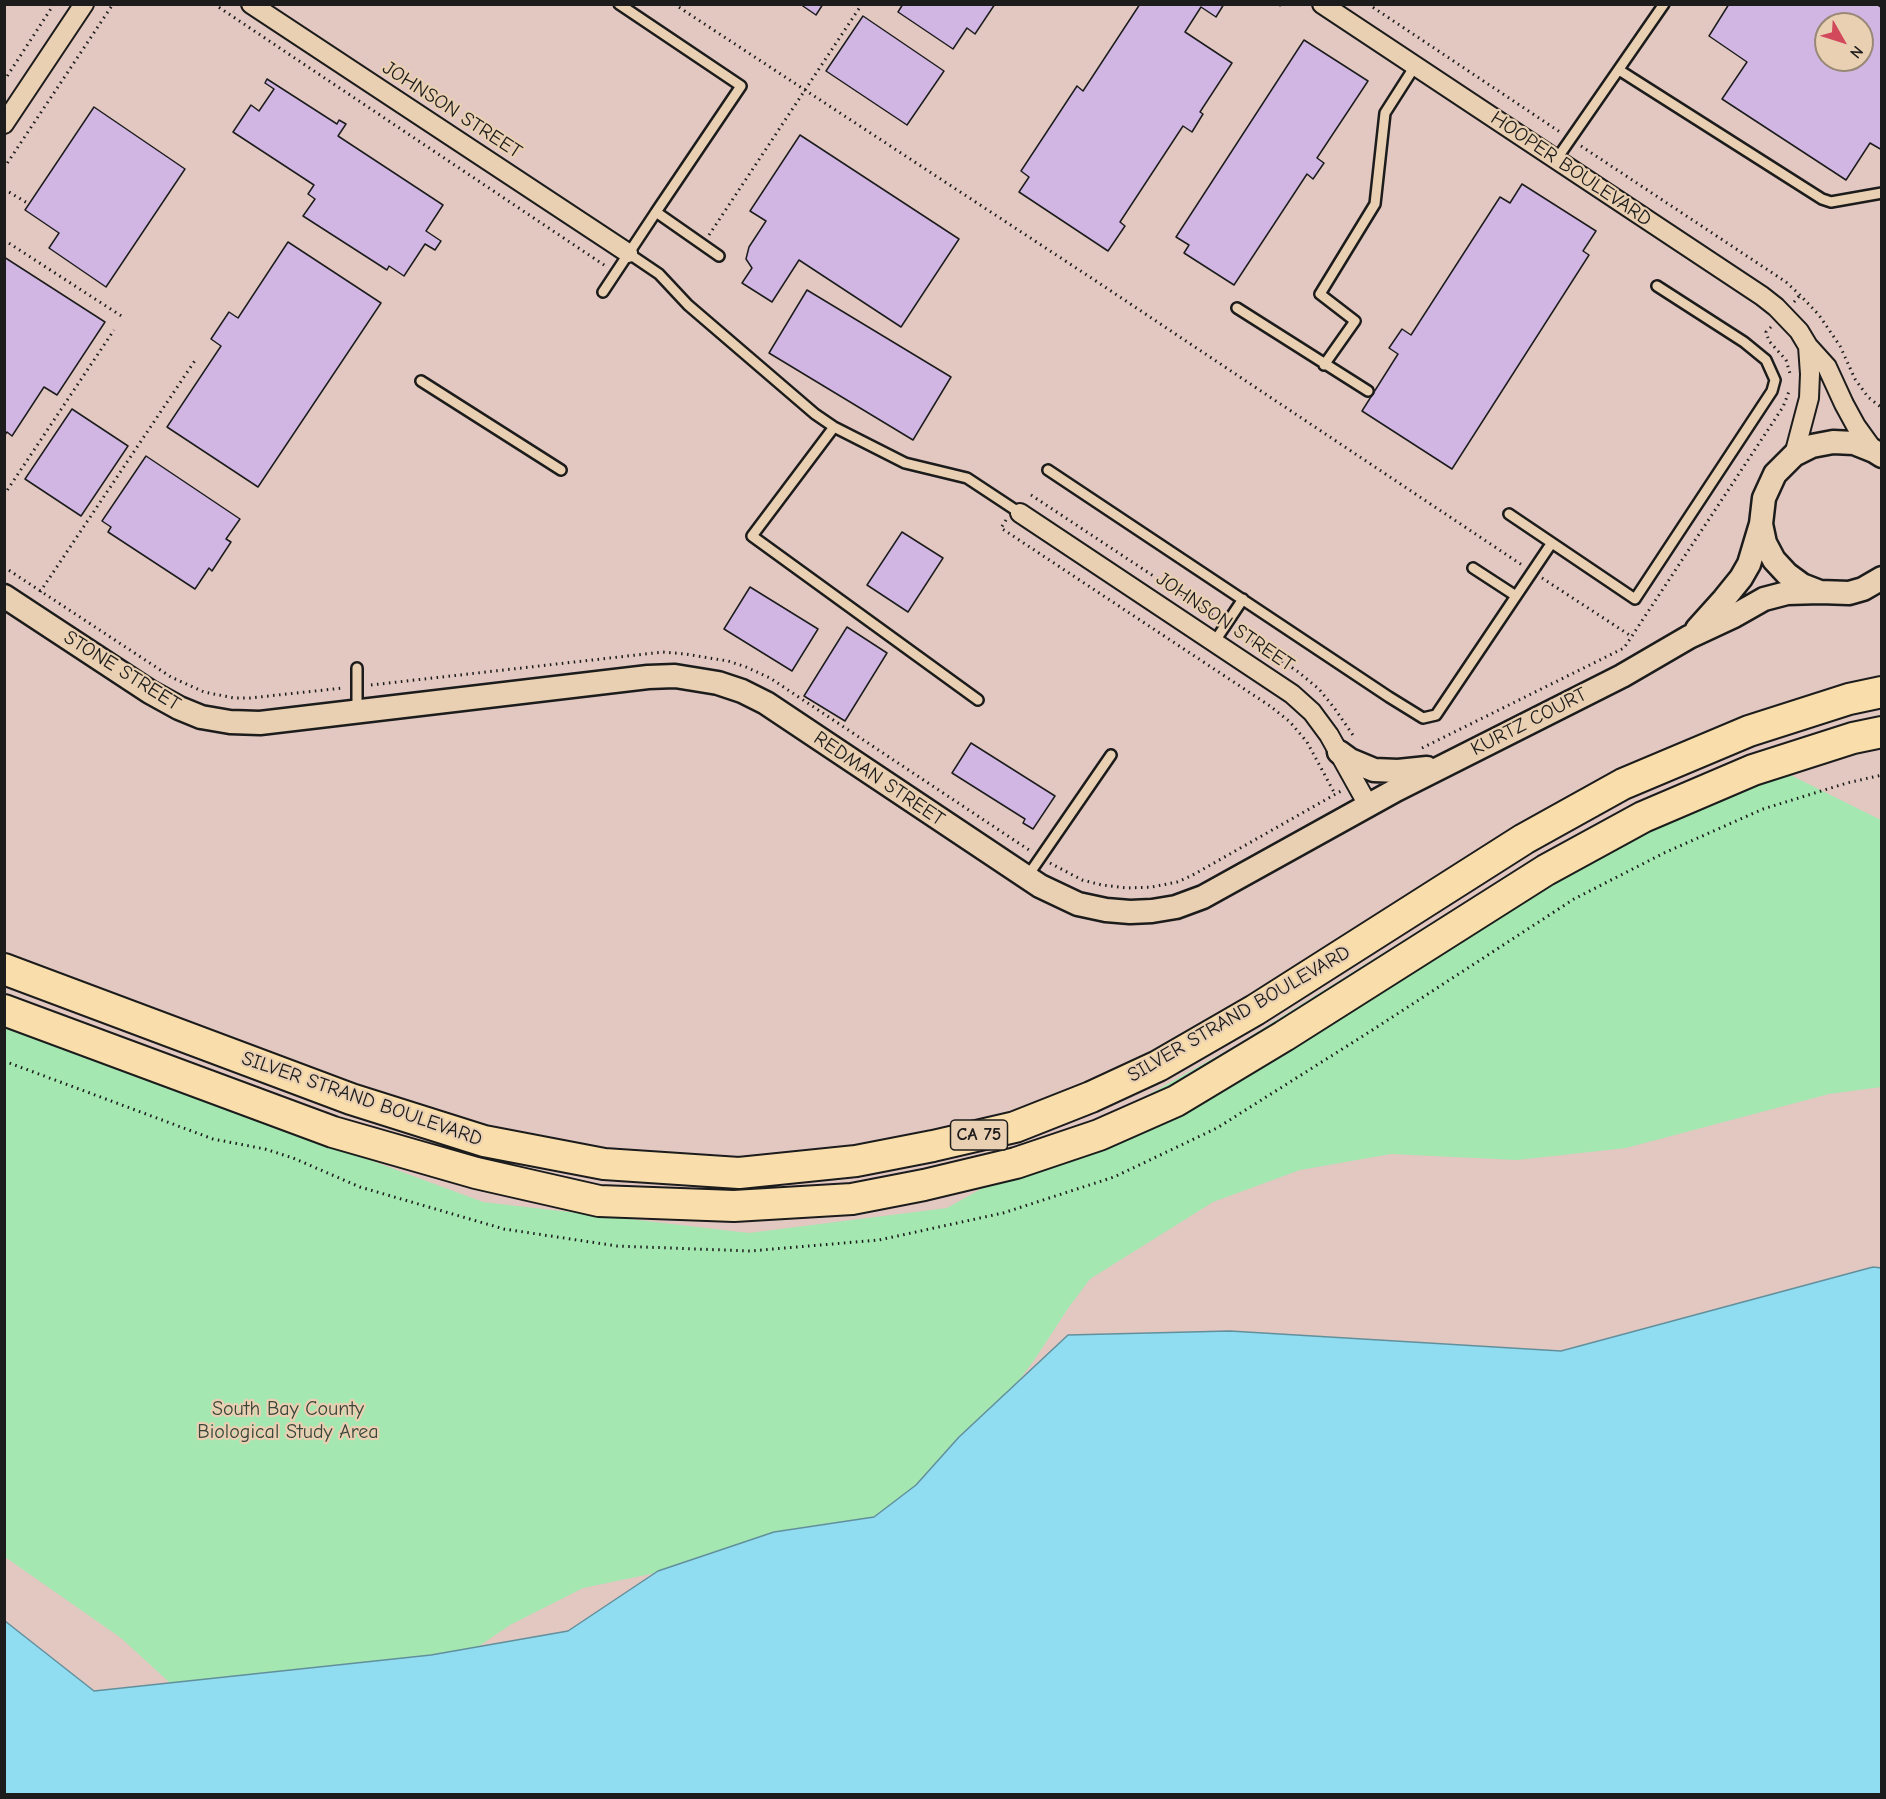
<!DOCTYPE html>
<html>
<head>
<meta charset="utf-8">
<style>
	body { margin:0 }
	#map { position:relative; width:1886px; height:1799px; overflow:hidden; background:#e2c8c1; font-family:"Comic Neue",sans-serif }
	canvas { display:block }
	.frame { position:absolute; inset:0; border:6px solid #1c1c1c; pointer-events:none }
	.north { position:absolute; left:1814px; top:12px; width:60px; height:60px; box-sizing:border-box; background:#ead0b2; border:2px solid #988876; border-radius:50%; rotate:129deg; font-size:16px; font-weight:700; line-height:24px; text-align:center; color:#1c1c1c }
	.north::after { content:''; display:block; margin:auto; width:21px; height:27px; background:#d1495b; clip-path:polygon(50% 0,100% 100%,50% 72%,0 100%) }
</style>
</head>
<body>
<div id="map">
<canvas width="1886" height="1799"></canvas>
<div class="frame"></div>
<div class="north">N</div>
</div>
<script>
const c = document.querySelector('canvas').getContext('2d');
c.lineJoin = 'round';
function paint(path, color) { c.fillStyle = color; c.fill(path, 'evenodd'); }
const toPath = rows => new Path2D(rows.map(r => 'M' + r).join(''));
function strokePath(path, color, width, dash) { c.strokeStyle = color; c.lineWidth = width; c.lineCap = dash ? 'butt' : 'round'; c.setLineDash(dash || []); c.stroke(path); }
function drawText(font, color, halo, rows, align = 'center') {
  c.font = font + ' "Comic Neue",sans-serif'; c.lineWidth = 4.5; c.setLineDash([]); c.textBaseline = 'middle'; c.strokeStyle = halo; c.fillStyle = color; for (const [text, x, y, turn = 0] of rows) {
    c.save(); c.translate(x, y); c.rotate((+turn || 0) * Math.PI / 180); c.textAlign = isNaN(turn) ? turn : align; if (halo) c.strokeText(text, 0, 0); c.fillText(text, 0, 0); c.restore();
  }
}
paint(toPath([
	[1752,756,1881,820,1881,1087,1829,1094,1626,1148,1517,1160,1391,1154,1300,1170,1213,1202,1090,1279,1069,1307,1035,1359,958,1462,887,1525,583,1588,510,1625,450,1666,193,1704,121,1638,5,1557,4,1024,483,1202,749,1233,947,1208,1235,1046,1538,856,1584,830,1653,796]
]), '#a4e7b1');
const water = toPath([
	[1873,1267,1882,1268,1881,1794,5,1794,5,1621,94,1691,431,1655,568,1631,658,1571,774,1532,874,1517,916,1485,959,1437,1068,1335,1230,1331,1561,1351,1873,1267]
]);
paint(water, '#90dcf1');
strokePath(water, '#628f9c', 1.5);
const building = toPath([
	[800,4,823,4,816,15,800,4],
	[903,4,995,4,975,34,967,28,953,49,898,12,903,4],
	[1140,4,1224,4,1216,17,1201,7,1185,32,1232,63,1200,112,1203,114,1192,132,1183,126,1120,222,1125,226,1108,251,1019,192,1029,177,1021,171,1077,86,1083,91,1140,4],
	[1729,4,1876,4,1882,8,1882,150,1870,143,1846,180,1722,99,1747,62,1709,36,1729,4],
	[1826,24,1862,24,1862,60,1826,60,1826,24],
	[863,16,944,71,907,125,826,71,863,16],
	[1304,40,1368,81,1317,158,1324,163,1313,179,1307,174,1234,285,1184,253,1189,245,1176,237,1304,40],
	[267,79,337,124,339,120,346,124,338,136,443,205,426,231,441,241,435,250,425,244,404,276,389,266,387,270,303,216,315,199,308,194,314,185,233,132,251,105,259,111,274,89,265,83,267,79],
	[94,107,185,169,106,287,49,248,59,233,25,210,94,107],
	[800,135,959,239,901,327,799,260,772,302,742,283,752,268,746,259,749,247,766,221,750,211,800,135],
	[1522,184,1596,231,1583,251,1589,255,1452,469,1362,411,1398,354,1389,348,1402,329,1411,335,1500,197,1510,203,1522,184],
	[288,242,381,303,258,487,167,427,221,346,211,339,229,312,238,318,288,242],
	[4,257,105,322,57,395,44,387,12,436,7,432,4,436,4,257],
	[807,290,951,377,913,440,769,353,807,290],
	[72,409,128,446,81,516,25,479,72,409],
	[146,456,240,519,226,539,231,542,212,571,209,568,195,589,108,532,111,527,102,521,146,456],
	[902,532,943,558,908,612,867,585,902,532],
	[750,587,818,629,792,671,724,629,750,587],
	[847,627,887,653,845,721,804,696,847,627],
	[971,743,1055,796,1033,829,1023,823,1025,819,952,773,971,743]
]);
paint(building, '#d1b6e4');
strokePath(building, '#1c1c1c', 1.5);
const service = toPath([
	[619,4,741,86,656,212],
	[1619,70,1822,199,1831,202,1882,193],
	[1556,160,1664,4],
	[628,253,659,274,688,305,815,414,834,427,905,463,967,478,1020,513],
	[603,292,656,212,719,256],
	[1237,308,1368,391],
	[1324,365,1355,321,1320,294,1375,204,1385,113,1415,66],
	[421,381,561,470],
	[834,427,752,536,978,700],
	[1048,470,1389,697,1423,718,1436,715,1551,544],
	[1509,514,1635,599,1772,391,1775,380,1766,360,1744,342,1657,286],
	[1473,568,1516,596],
	[1215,641,1243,599],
	[357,710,357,668],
	[1027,877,1111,755]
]);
const minor = toPath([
	[251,4,628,253],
	[1322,4,1762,296,1776,307,1799,331,1808,346,1827,367,1844,404,1856,426,1874,451],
	[4,124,84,4],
	[1794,455,1809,398,1810,374,1808,346],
	[1020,513,1292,694,1312,712,1329,735,1368,805]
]);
const tertiary = toPath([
	[1882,456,1874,451,1854,443,1833,442,1812,446,1794,455,1775,474,1764,498,1761,524,1765,543,1774,560,1787,574,1802,585,1820,592,1849,593,1863,589,1882,578],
	[4,596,150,692,179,708,201,717,230,722,260,723,648,677,675,676,718,683,742,691,766,703,1040,886,1078,904,1106,910,1130,912,1152,911,1176,907,1203,897,1396,790,1622,676,1689,637,1734,616,1764,599,1787,593,1820,592],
	[1697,629,1724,599,1741,578,1749,564,1761,524],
	[1339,752,1350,760,1374,770,1398,771,1427,768]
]);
const trunk = toPath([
	[4,969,351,1099,484,1141,604,1164,739,1173,856,1161,933,1146,1015,1127,1091,1097,1158,1066,1255,1010,1524,839,1623,784,1749,731,1849,699,1882,692],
	[4,1010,333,1132,476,1173,599,1201,734,1206,852,1199,924,1185,1016,1163,1099,1135,1176,1101,1284,1036,1546,870,1643,817,1753,770,1853,738,1882,732]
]);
strokePath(service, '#1c1c1c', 14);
strokePath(minor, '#1c1c1c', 22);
strokePath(tertiary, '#1c1c1c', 27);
strokePath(trunk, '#1c1c1c', 34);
strokePath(toPath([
	[214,4,607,267],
	[674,4,1099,283,1522,565],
	[1368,4,1560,132],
	[1279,6,1280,4],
	[4,81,54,4],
	[1581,146,1786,282,1800,295,1819,315,1840,346,1855,379,1868,397,1882,408],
	[4,168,113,4],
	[4,189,29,204],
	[709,235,862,4],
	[4,240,123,317],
	[1794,302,1800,295],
	[1771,327,1766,332,1769,341,1786,360,1791,377],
	[4,495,114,330],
	[1031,495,1217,618],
	[1006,520,1001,528,1270,706,1290,722,1307,742,1335,794],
	[4,567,171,677,204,692,234,698,250,698,343,688],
	[1542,578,1631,636],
	[40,592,196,359],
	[1237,631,1297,671,1319,689,1335,709,1355,738],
	[371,685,663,652,685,654,728,661,746,667,770,678,1029,850],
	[1422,748,1624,648,1783,407,1790,389],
	[1050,863,1082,880,1102,885,1127,888,1152,887,1177,882,1191,876,1341,791],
	[4,1061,213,1139,265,1149,293,1158,360,1187,504,1229,617,1246,750,1251,879,1240,1003,1213,1114,1177,1217,1128,1374,1029,1574,899,1664,853,1763,809,1847,783,1882,775]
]), '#1c1c1c', 3, [1.5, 4.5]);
strokePath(service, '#ead0b2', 9);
strokePath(minor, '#ead0b2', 18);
strokePath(tertiary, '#ead0b2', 22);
strokePath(trunk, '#f9deab', 30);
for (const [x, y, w] of [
	[979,1135,57]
]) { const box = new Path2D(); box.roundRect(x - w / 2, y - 15, w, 30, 4.5); c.fillStyle = '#ead0b2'; c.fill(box); strokePath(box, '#1c1c1c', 1.5); }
drawText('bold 18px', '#1c1c1c', null, [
	["CA 75",979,1135]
]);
drawText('20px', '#1c1c1c', '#ead0b2', [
	["JOHNSON STREET",452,110,33],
	["HOOPER BOULEVARD",1571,169,34],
	["JOHNSON STREET",1225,622,34],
	["STONE STREET",122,671,32],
	["KURTZ COURT",1529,722,-27],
	["REDMAN STREET",879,779,34],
	["SILVER STRAND BOULEVARD",1239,1014,-30],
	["SILVER STRAND BOULEVARD",362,1099,19]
]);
drawText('20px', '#37453a', '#ead0b2', [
	["South Bay County",288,1409],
	["Biological Study Area",288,1432]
]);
</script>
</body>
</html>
